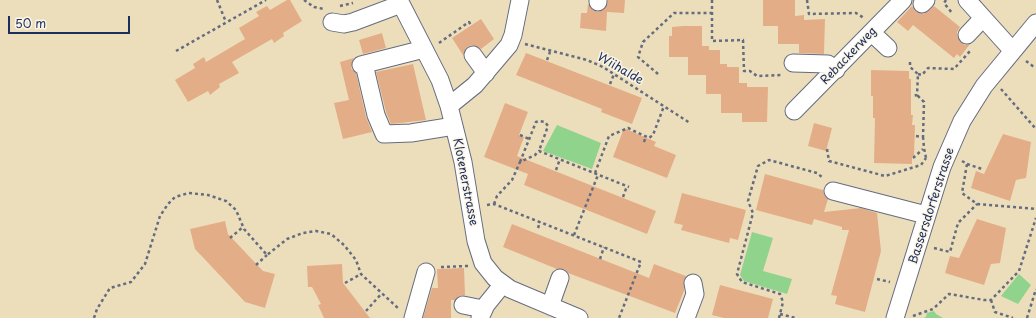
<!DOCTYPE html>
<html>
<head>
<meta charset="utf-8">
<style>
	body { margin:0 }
	#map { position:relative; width:1036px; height:318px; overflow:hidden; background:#eddebb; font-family:"Playpen Sans",sans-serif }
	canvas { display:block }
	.scale { position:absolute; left:8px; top:16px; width:122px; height:18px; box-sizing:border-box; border:2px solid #1b2f5e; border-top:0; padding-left:5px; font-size:12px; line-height:14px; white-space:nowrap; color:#1b2f5e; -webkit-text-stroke:3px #fcf5e5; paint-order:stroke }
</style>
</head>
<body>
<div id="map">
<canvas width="1036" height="318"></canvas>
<div class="scale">50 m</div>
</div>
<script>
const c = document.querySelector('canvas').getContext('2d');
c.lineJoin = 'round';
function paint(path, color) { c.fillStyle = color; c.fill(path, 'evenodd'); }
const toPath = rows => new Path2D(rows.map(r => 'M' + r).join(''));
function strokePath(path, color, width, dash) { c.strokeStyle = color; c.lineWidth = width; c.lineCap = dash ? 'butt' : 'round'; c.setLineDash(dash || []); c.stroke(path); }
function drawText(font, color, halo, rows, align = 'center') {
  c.font = font + ' "Playpen Sans",sans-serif'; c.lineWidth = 3; c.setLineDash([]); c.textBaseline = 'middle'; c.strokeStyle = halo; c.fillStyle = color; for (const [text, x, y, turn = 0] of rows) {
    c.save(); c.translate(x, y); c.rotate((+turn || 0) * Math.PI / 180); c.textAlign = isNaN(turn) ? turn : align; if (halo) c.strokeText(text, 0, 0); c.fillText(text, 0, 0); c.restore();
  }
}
paint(toPath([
	[557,125,601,143,592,169,543,151],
	[752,232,773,238,763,271,792,279,787,294,744,281,740,275],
	[1019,274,1031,285,1018,304,1001,296],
	[934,311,936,314,943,318,923,318,926,317,927,313]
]), '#8fd38c');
paint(toPath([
	[287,0,290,0,302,21,283,33,284,36,274,43,272,39,232,62,239,73,219,84,220,87,210,95,208,91,188,102,175,80,195,68,193,64,204,57,206,62,245,39,239,28,259,16,256,12,267,6,270,10],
	[608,0,625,0,624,13,607,12,606,31,580,28,581,13,587,13,588,4,593,10,598,12,606,7],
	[763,0,795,0,795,16,804,15,804,20,825,19,824,54,799,53,799,44,778,44,778,26,763,26],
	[912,6,915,11,924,14,934,6,960,27,957,32,958,38,964,45,970,44,960,57,957,54,954,58,913,25,908,31,897,22],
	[481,19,494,39,481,49,472,45,467,47,463,55,452,38],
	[683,26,702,26,702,46,709,46,709,50,720,50,720,64,727,64,727,67,739,67,739,83,747,83,747,87,768,87,767,122,742,122,742,113,721,113,721,94,706,94,706,75,688,75,688,57,669,57,669,36,672,36,672,27],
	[382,33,386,48,363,54,359,40],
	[526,53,642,98,632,124,601,112,602,109,516,75],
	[354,58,351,68,356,73,366,117,372,132,343,139,334,103,349,100,340,62],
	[413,64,426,120,391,124,386,112,376,72],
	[871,70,909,71,909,79,911,79,911,115,913,115,912,125,915,125,914,156,912,156,912,164,874,163,875,118,873,118,873,96,871,96],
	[505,103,528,112,519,135,524,137,517,156,656,211,647,234,524,185,528,174,484,157],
	[814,123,832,128,826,151,808,146],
	[624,128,656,142,654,146,676,155,667,178,613,157],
	[1003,134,1031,142,1026,178,1016,180,1010,201,971,188,976,171,984,174],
	[765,174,823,190,824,194,828,199,824,212,861,208,877,213,881,251,865,312,835,304,837,296,831,295,849,230,842,230,842,227,814,219,812,225,756,210],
	[682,193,746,210,738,240,730,238,729,243,681,230,683,225,674,223],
	[977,219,1006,228,1000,263,991,264,984,285,945,273,950,256,959,258],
	[225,221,228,234,263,271,275,274,265,308,245,302,195,249,190,229],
	[512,224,649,278,654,264,686,276,684,280,684,291,675,313,568,273,564,269,557,269,503,247],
	[342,264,343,283,370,318,324,318,318,305,321,304,312,287,308,287,307,266],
	[464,268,465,295,459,296,455,300,451,300,451,318,423,318,432,288,438,288,437,269],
	[720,285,773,299,768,318,724,318,712,315]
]), '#e3ae87');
const minor = toPath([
	[399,0,440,80,449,106,463,162,476,241,483,263,495,278,510,289,579,318],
	[967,0,1012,50],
	[598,2,598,0],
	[922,4,926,0],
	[332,22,344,24,353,22,401,4],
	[872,33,888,48],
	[967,35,983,18],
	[473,55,486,73],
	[793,63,828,64,836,70],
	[364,64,376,115,384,134,411,133,454,126],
	[361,65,424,49],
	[449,106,475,85,509,45,513,35,520,0],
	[794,111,903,0],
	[833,191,926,215],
	[463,305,483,309],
	[550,306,560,278],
	[413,318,426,272],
	[480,318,486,305,503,284],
	[686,318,695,294,693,283],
	[895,318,942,167,962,121,984,86,1036,23]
]);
strokePath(minor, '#646c7f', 19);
strokePath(toPath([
	[217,0,226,22],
	[304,0,314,7,324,9],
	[712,0,712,41,743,40,744,71,750,71,757,76,783,75],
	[807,0,809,14,856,13,864,18],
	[946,0,944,3,952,13,951,14],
	[340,6,353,3],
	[439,43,469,22,471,25],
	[525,44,587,60,603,67,690,123],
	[176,51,266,0],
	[547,60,550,52],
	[1026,61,1034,67],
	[910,62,910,67,918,74,917,95,912,96],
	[658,74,638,57,643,42,674,13,712,13],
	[918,74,922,75,928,68,954,69,970,51],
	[610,84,614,74],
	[1001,89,1036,129],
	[520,135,529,139],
	[916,136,923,137,924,102,917,95],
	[923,137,924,148,926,158],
	[644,142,646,136],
	[827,149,829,161,885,176,921,165,926,158],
	[913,158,923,149],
	[962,161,967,164,962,193,977,204,1036,209],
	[520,162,536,122,539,121,545,122,548,126,539,151],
	[967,164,982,169],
	[556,170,560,159],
	[595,173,609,136,628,128,649,138,653,135,664,106],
	[623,197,627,186],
	[494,204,497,196,512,180,520,162,535,155,539,151,629,187],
	[487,205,494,204,641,262,619,318],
	[538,228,540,222],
	[574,235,598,175],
	[230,238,243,227],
	[934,248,950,252,958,223,977,204],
	[600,259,604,247],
	[256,265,267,255],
	[441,267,468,266],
	[877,279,890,282],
	[345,283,361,274],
	[991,300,995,312,1013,318],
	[366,311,382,293],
	[780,314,796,318],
	[913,316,933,309,949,294,984,300,991,300,1019,271,1036,218],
	[94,318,97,309,110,288,131,282,145,264,160,216,168,204,175,197,189,193,208,195,226,201,236,210,244,229,267,255,287,239,303,233,316,231,331,234,344,245,356,260,361,274,399,309],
	[779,318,783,302,780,294,742,282,737,274,753,213,748,201,758,166,769,160,817,173,823,178],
	[1027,318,1036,289]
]), '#646c7f', 2.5, [3, 3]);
strokePath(minor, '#fff', 17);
drawText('12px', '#1b2f5e', '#fcf5e5', [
	["Rebackerweg",849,56,-46],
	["Wiihalde",620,69,30],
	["Klotenerstrasse",465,182,79],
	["Bassersdorferstrasse",932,206,-72]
]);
</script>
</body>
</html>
